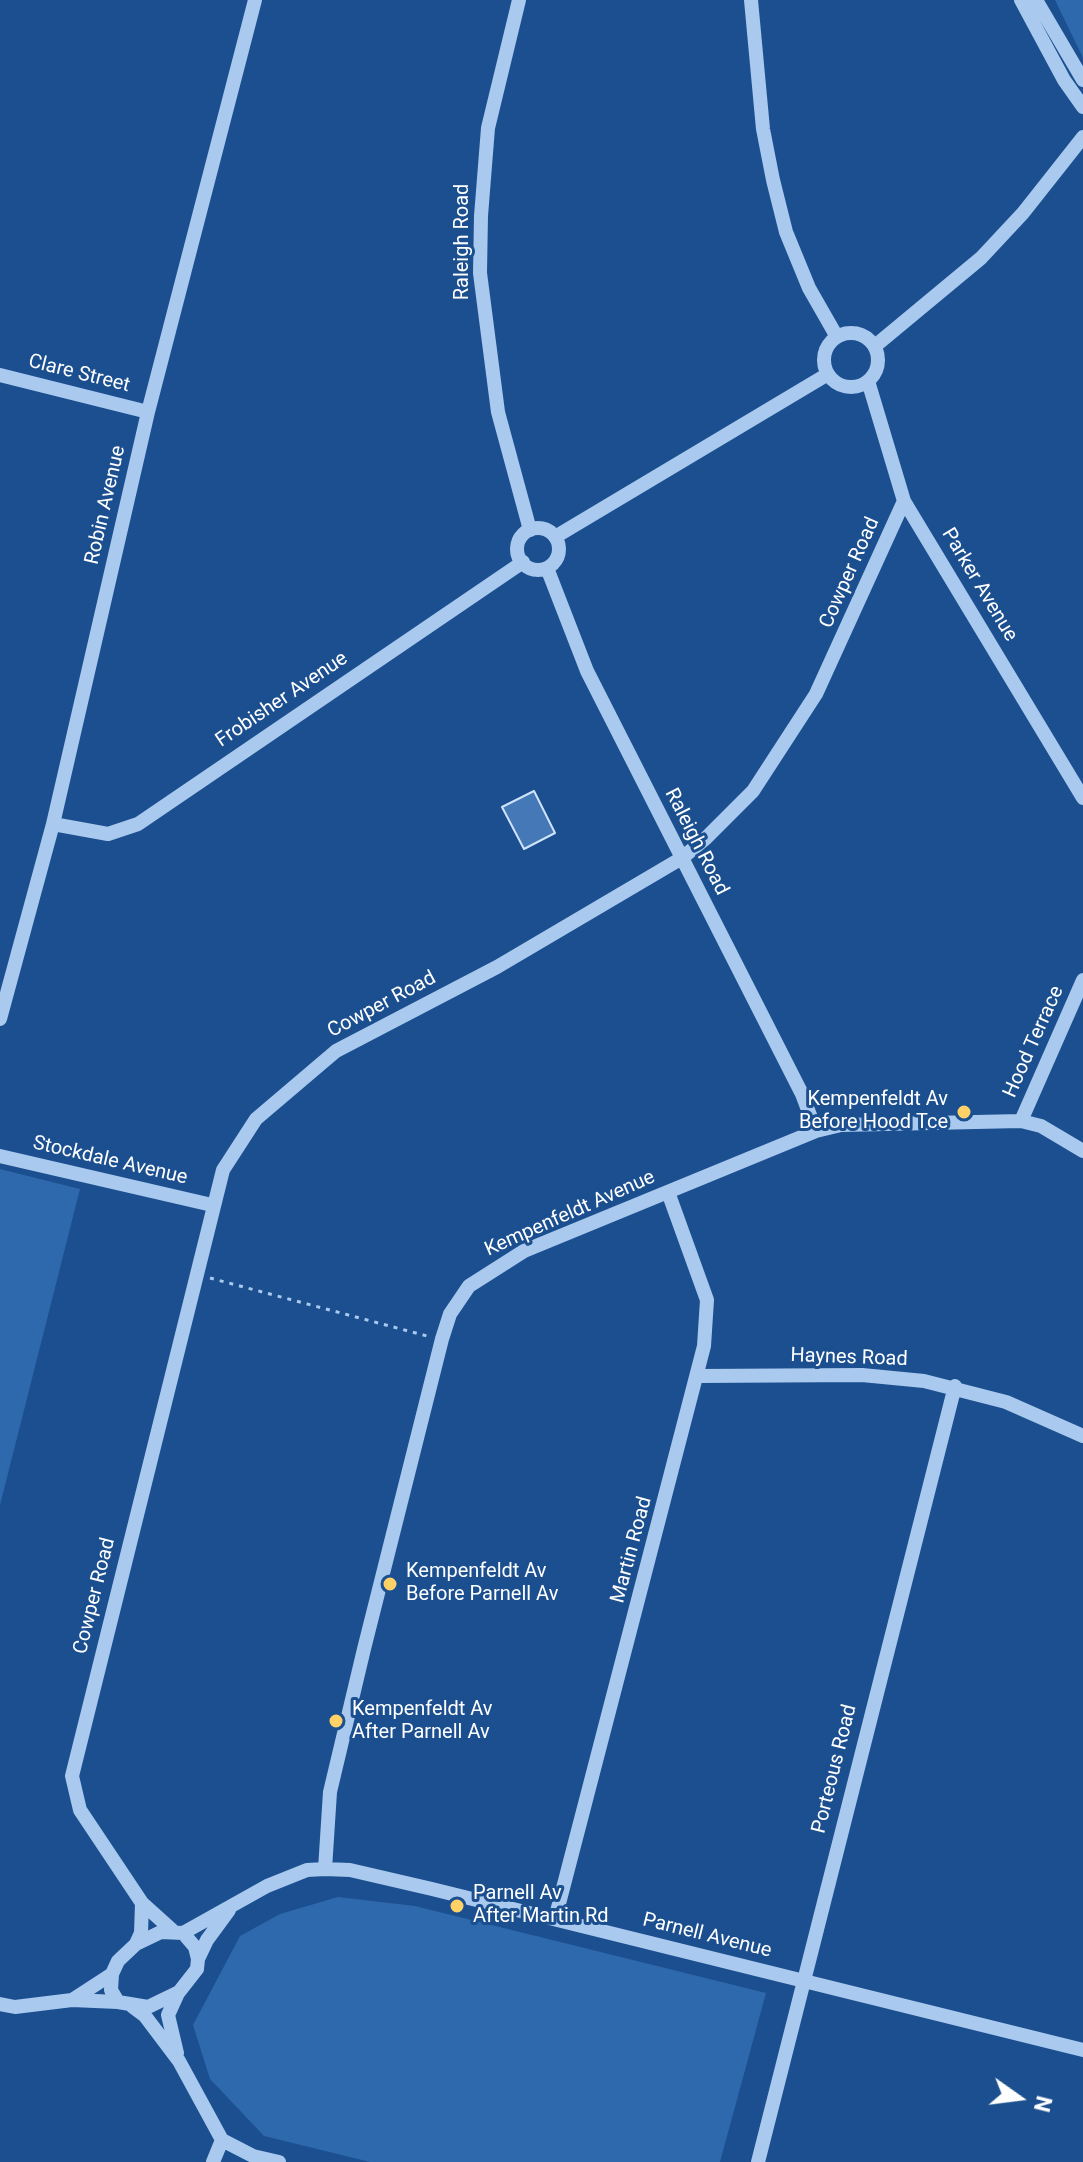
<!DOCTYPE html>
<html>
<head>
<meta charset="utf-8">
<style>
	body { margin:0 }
	#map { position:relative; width:1083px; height:2162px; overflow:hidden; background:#1b4f8f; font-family:Roboto,sans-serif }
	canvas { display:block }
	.north { position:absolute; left:979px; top:2058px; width:80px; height:80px; -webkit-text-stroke:6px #1b4f8f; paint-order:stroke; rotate:104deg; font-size:22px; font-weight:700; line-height:32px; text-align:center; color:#fff }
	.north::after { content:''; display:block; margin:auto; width:28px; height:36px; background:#fff; clip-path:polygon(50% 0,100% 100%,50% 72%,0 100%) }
</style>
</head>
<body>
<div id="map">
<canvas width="1083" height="2162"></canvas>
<div class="north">N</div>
</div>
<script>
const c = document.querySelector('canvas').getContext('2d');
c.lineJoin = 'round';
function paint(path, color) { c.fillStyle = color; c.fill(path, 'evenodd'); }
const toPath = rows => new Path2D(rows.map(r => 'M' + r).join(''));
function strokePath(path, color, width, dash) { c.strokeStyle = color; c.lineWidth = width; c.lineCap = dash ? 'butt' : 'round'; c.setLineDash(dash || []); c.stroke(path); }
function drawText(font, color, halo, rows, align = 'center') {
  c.font = font + ' Roboto,sans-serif'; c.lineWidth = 6; c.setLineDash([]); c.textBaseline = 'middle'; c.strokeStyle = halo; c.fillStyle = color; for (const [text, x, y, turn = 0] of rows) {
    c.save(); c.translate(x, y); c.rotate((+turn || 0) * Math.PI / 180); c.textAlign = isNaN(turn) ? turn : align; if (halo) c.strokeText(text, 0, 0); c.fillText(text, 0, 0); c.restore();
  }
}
paint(toPath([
	[1055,0,1083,0,1083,58],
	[0,1169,80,1189,0,1505],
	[338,1897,415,1906,766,1993,720,2162,370,2162,264,2136,210,2079,193,2025,240,1936,280,1914]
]), '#2e69ad');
const building = toPath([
	[534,791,555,833,524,849,502,807,534,791]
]);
paint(building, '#4478b7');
strokePath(building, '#cfe3fa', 2);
strokePath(toPath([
	[210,1278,427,1336]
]), '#a9c9ee', 3, [4, 6]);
strokePath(toPath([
	[519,0,488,128,481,216,480,273,498,412,530,530],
	[751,0,763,129,773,180,786,232,809,288,837,337],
	[1021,0,1064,80,1083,107],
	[1036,0,1083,80],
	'824 360a27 27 0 1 1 54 0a27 27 0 1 1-54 0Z',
	[875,346,981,258,1023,213,1083,137],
	[0,375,148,412],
	[868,381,904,501,1083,798],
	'517 549a21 21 0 1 1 42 0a21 21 0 1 1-42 0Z',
	[555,537,828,374],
	[547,568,587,671,802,1094,816,1131],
	[53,824,108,834,138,824,523,562],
	[0,1019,53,824,148,412,255,0],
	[1021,1121,1083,980],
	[0,1156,212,1205],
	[699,1376,862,1375,924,1381,1006,1402,1083,1436],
	[325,1869,330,1792,364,1649,442,1339,450,1314,469,1286,524,1251,816,1131,841,1125,1021,1121,1041,1126,1083,1151],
	[555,1919,704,1346,707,1300,668,1192],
	[172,1930,142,1903,80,1810,72,1776,223,1170,256,1119,336,1051,497,967,682,858,706,838,753,791,816,694,904,501],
	[183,1933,195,1947,198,1959,197,1969,179,1992,148,2007,118,2002,111,1990,112,1974,118,1961,136,1944,161,1932,183,1933,267,1886,307,1870,325,1869,350,1870,432,1889,1083,2050],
	[136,1944,141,1933,142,1903],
	[198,1959,207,1940,229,1910],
	[72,2000,112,1974],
	[0,2004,15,2007,72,2000,118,2002],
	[133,2007,145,2016,179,2061,222,2140,253,2156,279,2162],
	[177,2053,168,2015,178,1993],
	[213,2162,222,2140],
	[758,2162,955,1386]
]), '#a9c9ee', 14);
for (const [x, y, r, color] of [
	[964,1112,8,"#ffd166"],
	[390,1584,8,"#ffd166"],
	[336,1721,8,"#ffd166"],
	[457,1906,8,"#ffd166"]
]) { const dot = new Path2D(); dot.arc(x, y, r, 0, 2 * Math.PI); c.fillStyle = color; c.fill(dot); strokePath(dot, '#1b4f8f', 3); }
drawText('20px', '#fff', '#1b4f8f', [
	["Raleigh Road",463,242,-90],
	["Clare Street",79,374,14],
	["Robin Avenue",106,505,-77],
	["Cowper Road",850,573,-66],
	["Parker Avenue",979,585,59],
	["Frobisher Avenue",282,700,-34],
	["Raleigh Road",696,842,63],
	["Cowper Road",382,1005,-28],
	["Hood Terrace",1034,1042,-66],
	["Stockdale Avenue",110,1161,13],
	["Kempenfeldt Avenue",570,1214,-24],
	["Haynes Road",849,1358,2],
	["Martin Road",632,1550,-75],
	["Cowper Road",95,1596,-76],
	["Porteous Road",835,1769,-76],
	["Parnell Avenue",707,1936,14]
]);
drawText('20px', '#fff', '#1b4f8f', [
	["Kempenfeldt Av",948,1100,"right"],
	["Before Hood Tce",948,1123,"right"],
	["Kempenfeldt Av",406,1572],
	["Before Parnell Av",406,1595],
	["Kempenfeldt Av",352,1710],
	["After Parnell Av",352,1733],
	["Parnell Av",473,1894],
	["After Martin Rd",473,1917]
], 'left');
</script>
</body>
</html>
